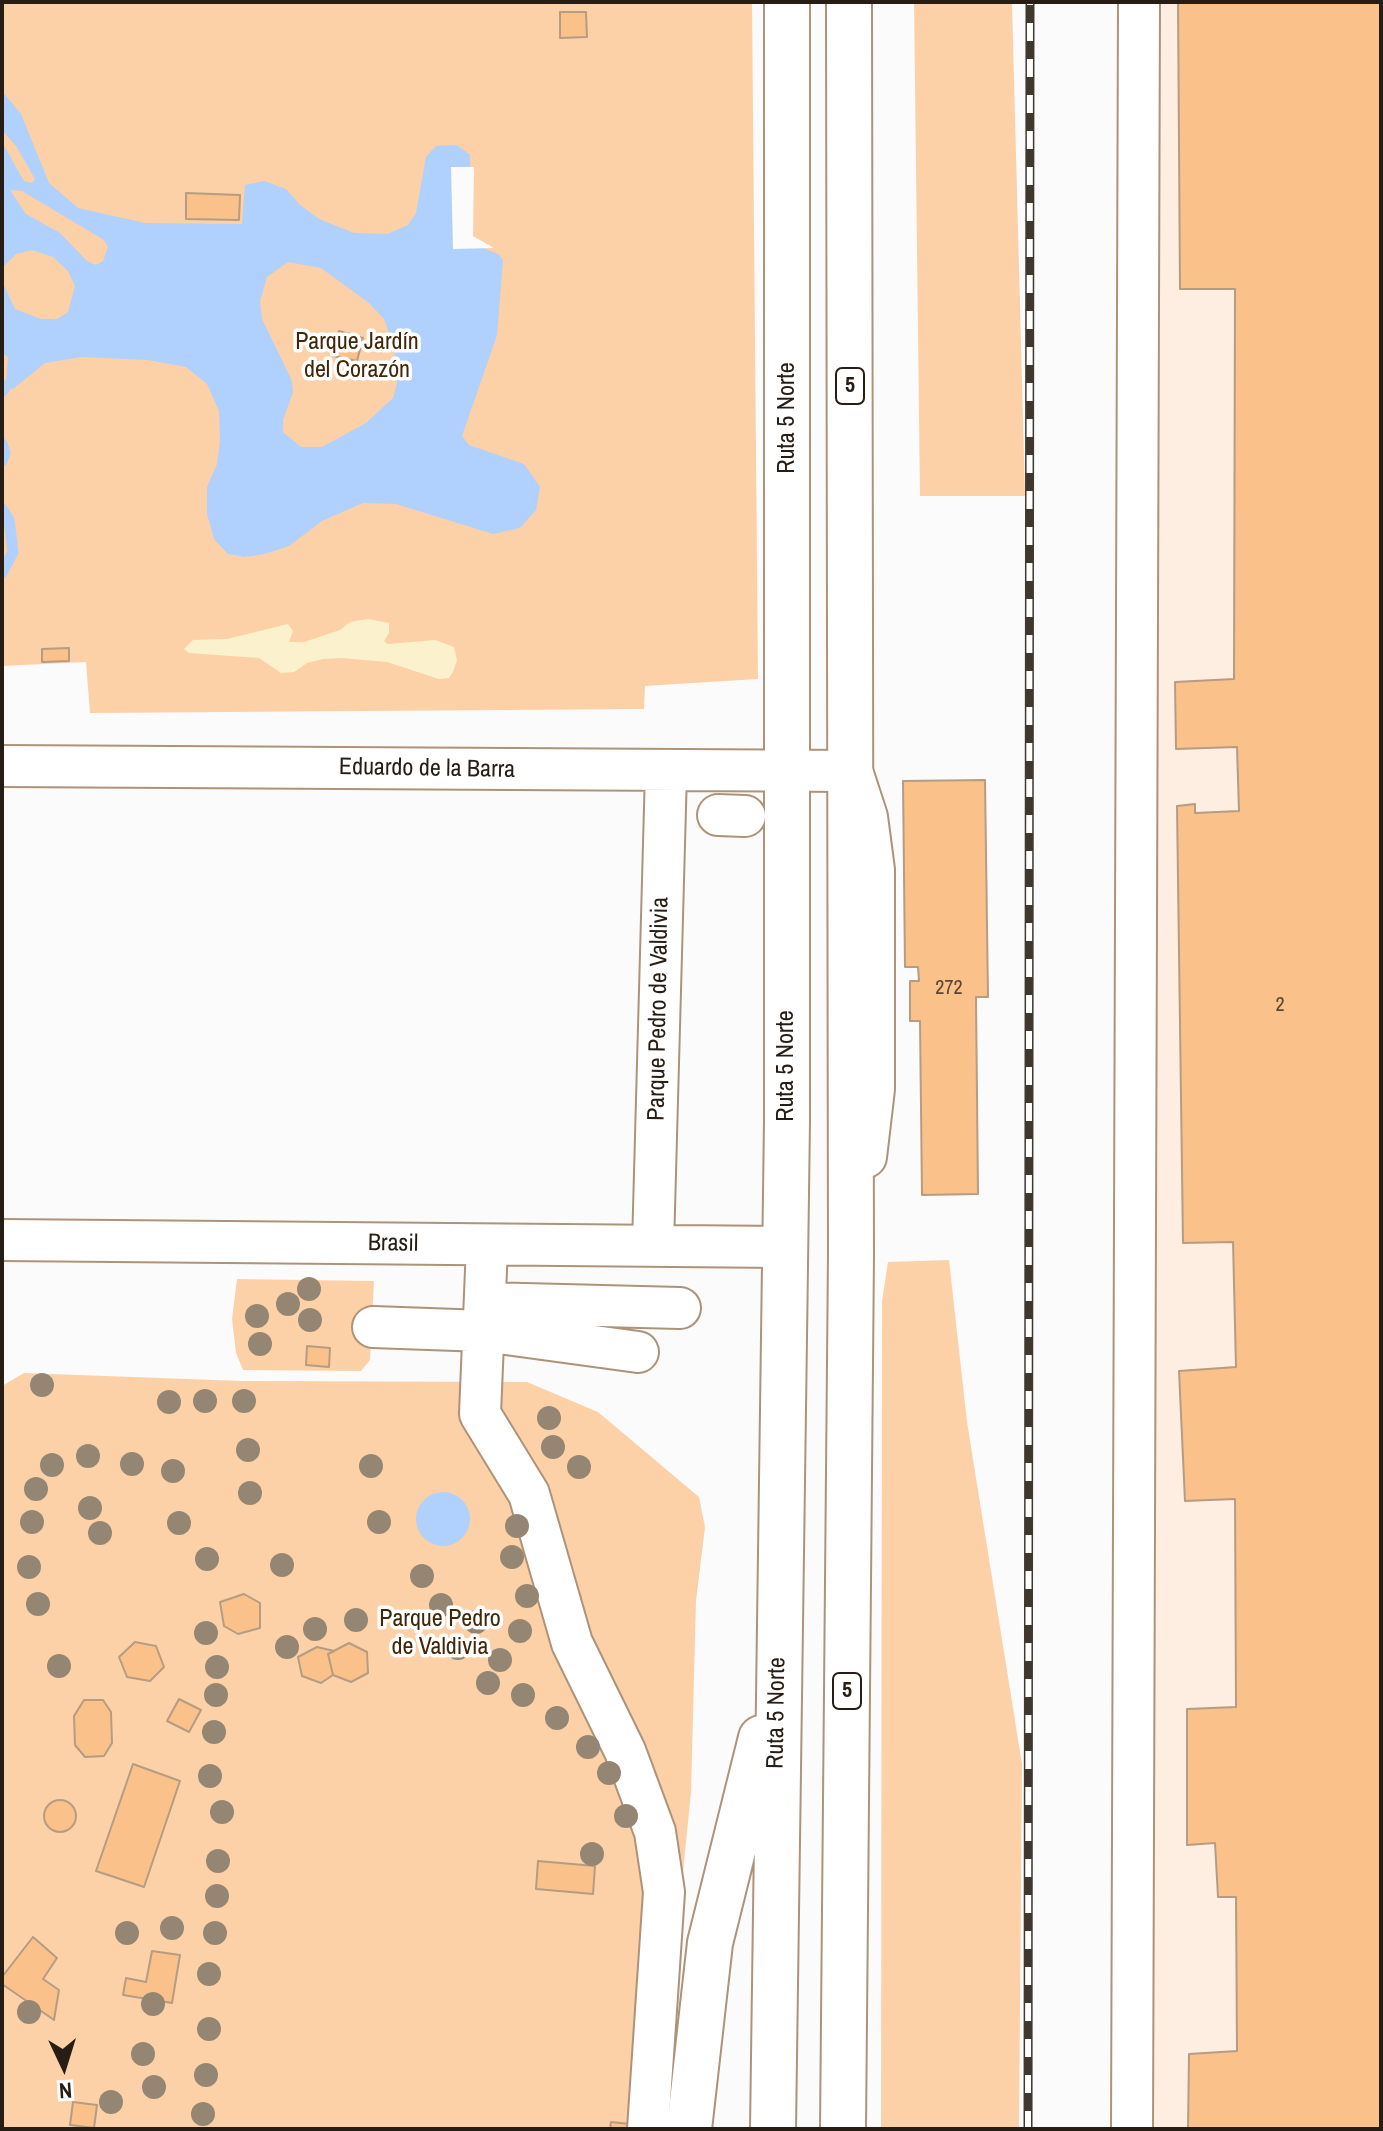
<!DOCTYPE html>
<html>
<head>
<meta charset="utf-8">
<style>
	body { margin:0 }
	#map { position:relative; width:1383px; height:2131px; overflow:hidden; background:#fbfbfb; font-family:"Archivo Narrow",sans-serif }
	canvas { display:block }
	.frame { position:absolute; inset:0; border:4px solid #271d14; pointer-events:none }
	.north { position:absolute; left:24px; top:2027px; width:80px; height:80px; -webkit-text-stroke:6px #fff; paint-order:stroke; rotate:176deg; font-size:22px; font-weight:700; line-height:32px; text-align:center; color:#271d14 }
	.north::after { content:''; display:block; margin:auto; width:28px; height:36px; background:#271d14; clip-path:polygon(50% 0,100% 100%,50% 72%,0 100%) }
</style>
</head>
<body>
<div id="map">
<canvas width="1383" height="2131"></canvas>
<div class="frame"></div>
<div class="north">N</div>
</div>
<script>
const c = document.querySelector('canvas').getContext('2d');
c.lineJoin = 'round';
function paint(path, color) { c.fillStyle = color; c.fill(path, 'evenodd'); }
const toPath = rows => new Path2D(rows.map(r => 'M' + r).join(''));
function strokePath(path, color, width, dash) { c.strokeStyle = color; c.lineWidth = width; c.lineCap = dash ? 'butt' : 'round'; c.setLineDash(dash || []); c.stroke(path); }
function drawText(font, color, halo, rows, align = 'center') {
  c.font = font + ' "Archivo Narrow",sans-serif'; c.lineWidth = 7; c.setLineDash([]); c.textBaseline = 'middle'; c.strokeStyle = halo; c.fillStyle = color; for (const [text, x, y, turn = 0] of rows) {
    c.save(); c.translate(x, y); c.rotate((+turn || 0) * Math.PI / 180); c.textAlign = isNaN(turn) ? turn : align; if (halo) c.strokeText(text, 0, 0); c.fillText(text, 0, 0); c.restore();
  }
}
paint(toPath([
	[1129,2,1381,2,1381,2129,1111,2129]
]), '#feeee1');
paint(toPath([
	[2,2,752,2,758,679,645,686,644,709,90,713,86,662,2,666],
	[914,2,1012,2,1025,496,920,496],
	[949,1260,967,1422,1022,1764,1019,2129,881,2129,882,1301,888,1262],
	[237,1279,374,1281,370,1360,361,1371,243,1370,236,1353,232,1319],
	[24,1373,242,1381,527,1382,598,1412,699,1497,705,1527,696,1601,691,1792,673,1972,665,2129,2,2129,2,1386]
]), '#fcd1a8');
paint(toPath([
	[368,619,389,623,389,633,384,641,388,644,435,640,454,647,457,660,453,672,449,678,439,679,387,662,342,658,323,659,307,663,294,672,281,673,259,658,189,653,184,649,193,640,227,639,288,624,293,631,289,642,304,642,340,630,350,622]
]), '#fbf1cc');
paint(toPath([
	[2,91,21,114,49,183,78,208,145,223,242,224,245,185,264,181,286,189,300,205,319,219,354,233,387,234,408,225,416,213,426,157,436,146,457,145,470,155,471,243,498,254,503,260,497,335,462,436,469,445,524,464,540,487,536,510,520,528,493,534,396,504,363,503,322,521,289,546,265,554,244,557,228,554,214,539,207,514,207,487,217,464,220,441,219,411,207,384,186,367,148,360,82,357,45,363,13,389,6,386,8,357,2,353,2,281,15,309,41,319,57,319,68,312,75,286,68,271,53,257,32,250,16,254,4,266,2,279,2,142,24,181,32,183,35,179,16,146,2,130],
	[10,190,22,191,104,240,108,247,103,261,96,265,87,261,60,233,26,214],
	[288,262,321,268,369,303,384,319,394,347,397,383,393,398,366,423,322,447,301,447,283,432,283,420,293,392,292,381,262,319,260,301,267,277],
	'416 1519a27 27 0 1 1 54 0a27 27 0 1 1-54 0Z'
]), '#b0d0fd');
paint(toPath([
	[451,167,474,167,473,236,494,248,453,249]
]), '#fbfbfb');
strokePath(toPath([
	[2,392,6,386],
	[2,444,5,453,2,461],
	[2,509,9,520,13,552,2,573]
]), '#b0d0fd', 11);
const building = toPath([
	[1178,2,1381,2,1381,2129,1188,2129,1189,2054,1237,2051,1236,1897,1218,1897,1215,1843,1187,1845,1187,1709,1236,1707,1235,1499,1185,1501,1179,1371,1236,1367,1233,1242,1183,1243,1177,806,1195,804,1195,813,1239,811,1237,747,1176,749,1175,682,1234,679,1235,289,1180,289,1178,2],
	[560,12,586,12,587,37,560,38,560,12],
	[186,193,240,195,239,220,186,219,186,193],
	[339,331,363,338,357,361,333,356,339,331],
	[69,648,69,661,42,662,42,649,69,648],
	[985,780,988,997,976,997,978,1194,922,1195,920,1021,910,1021,910,981,919,981,918,967,905,967,903,781,985,780],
	[307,1346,330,1348,329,1367,306,1365,307,1346],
	[244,1594,260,1603,260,1628,238,1634,224,1626,220,1602,244,1594],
	[135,1642,156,1646,164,1667,150,1681,127,1677,119,1657,135,1642],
	[349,1643,367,1652,368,1673,351,1682,333,1675,328,1654,349,1643],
	[317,1647,334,1651,328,1654,333,1675,321,1683,302,1676,298,1657,317,1647],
	[179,1699,201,1710,189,1732,167,1721,179,1699],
	[84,1700,103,1700,111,1712,112,1743,104,1756,85,1757,75,1745,74,1716,84,1700],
	[133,1764,180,1781,144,1887,96,1871,133,1764],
	'44 1816a16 16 0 1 1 32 0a16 16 0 1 1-32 0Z',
	[538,1861,595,1866,593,1894,536,1889,538,1861],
	[33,1937,57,1958,43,1979,59,1990,54,2020,2,1984,2,1977,33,1937],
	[152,1951,180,1955,172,2003,123,1995,126,1978,146,1982,152,1951],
	[73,2102,97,2105,94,2128,70,2125,73,2102],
	[611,2122,630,2124,630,2129,610,2129,611,2122]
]);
paint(building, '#fac18a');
strokePath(building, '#b69c83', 2);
const minor = toPath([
	[2,766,852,771,867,817,874,870,874,1089,866,1157],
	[718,815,745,816],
	[2,1240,785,1247],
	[487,1246,480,1414,529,1494,572,1643,625,1751,655,1832,664,1892,648,2129],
	[653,1246,666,771],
	[485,1303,680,1308],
	[373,1327,484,1331,638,1352],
	[1132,2129,1139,2]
]);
const highway = toPath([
	[689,2129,710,1943,761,1738],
	[773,2129,787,1121,787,2],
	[843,2129,851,1254,849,2]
]);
strokePath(minor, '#ac937a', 44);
strokePath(highway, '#ac937a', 48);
strokePath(minor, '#fff', 40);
strokePath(highway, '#fff', 44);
const rail = toPath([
	[1028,2129,1030,2]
]);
strokePath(rail, '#40372f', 9);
strokePath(rail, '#fff', 6, [18]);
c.fillStyle = '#958674';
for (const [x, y] of [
	[309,1289],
	[288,1304],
	[257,1316],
	[310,1320],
	[260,1344],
	[42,1385],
	[205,1401],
	[244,1401],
	[169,1402],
	[549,1418],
	[553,1447],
	[248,1450],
	[88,1456],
	[132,1464],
	[52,1465],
	[371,1466],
	[579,1467],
	[173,1471],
	[36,1489],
	[250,1493],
	[90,1508],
	[32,1522],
	[379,1522],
	[179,1523],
	[517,1526],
	[100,1533],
	[512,1557],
	[207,1559],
	[282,1565],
	[29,1567],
	[422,1576],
	[527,1596],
	[38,1604],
	[441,1605],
	[356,1620],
	[476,1622],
	[315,1629],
	[520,1631],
	[206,1633],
	[287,1647],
	[458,1648],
	[500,1660],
	[59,1666],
	[217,1667],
	[488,1683],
	[216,1695],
	[523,1695],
	[557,1718],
	[214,1732],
	[588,1747],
	[609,1773],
	[210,1776],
	[222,1812],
	[626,1816],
	[592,1854],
	[218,1861],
	[217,1896],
	[172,1928],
	[127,1933],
	[215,1933],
	[209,1974],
	[153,2004],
	[29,2012],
	[209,2029],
	[143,2054],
	[206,2075],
	[154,2087],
	[111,2102],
	[203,2114]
]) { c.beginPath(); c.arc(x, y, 12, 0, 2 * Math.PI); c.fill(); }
drawText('20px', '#5c4632', null, [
	["272",949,989],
	["2",1280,1006]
]);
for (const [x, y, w] of [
	[850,386,28],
	[847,1691,28]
]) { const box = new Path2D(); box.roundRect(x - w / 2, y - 18, w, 36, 6); c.fillStyle = '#fff'; c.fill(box); strokePath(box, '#271d14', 2); }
drawText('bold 22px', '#271d14', null, [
	["5",850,386],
	["5",847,1691]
]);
drawText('24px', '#422706', '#fff', [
	["Parque Jardín",357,343],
	["del Corazón",357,371],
	["Parque Pedro",440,1620],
	["de Valdivia",440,1648]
]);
drawText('24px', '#271d14', '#fff', [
	["Ruta 5 Norte",788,418,-90],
	["Eduardo de la Barra",427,769,1],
	["Parque Pedro de Valdivia",659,1009,-89],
	["Ruta 5 Norte",787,1066,-90],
	["Brasil",393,1244,1],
	["Ruta 5 Norte",777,1713,-89]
]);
</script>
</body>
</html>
